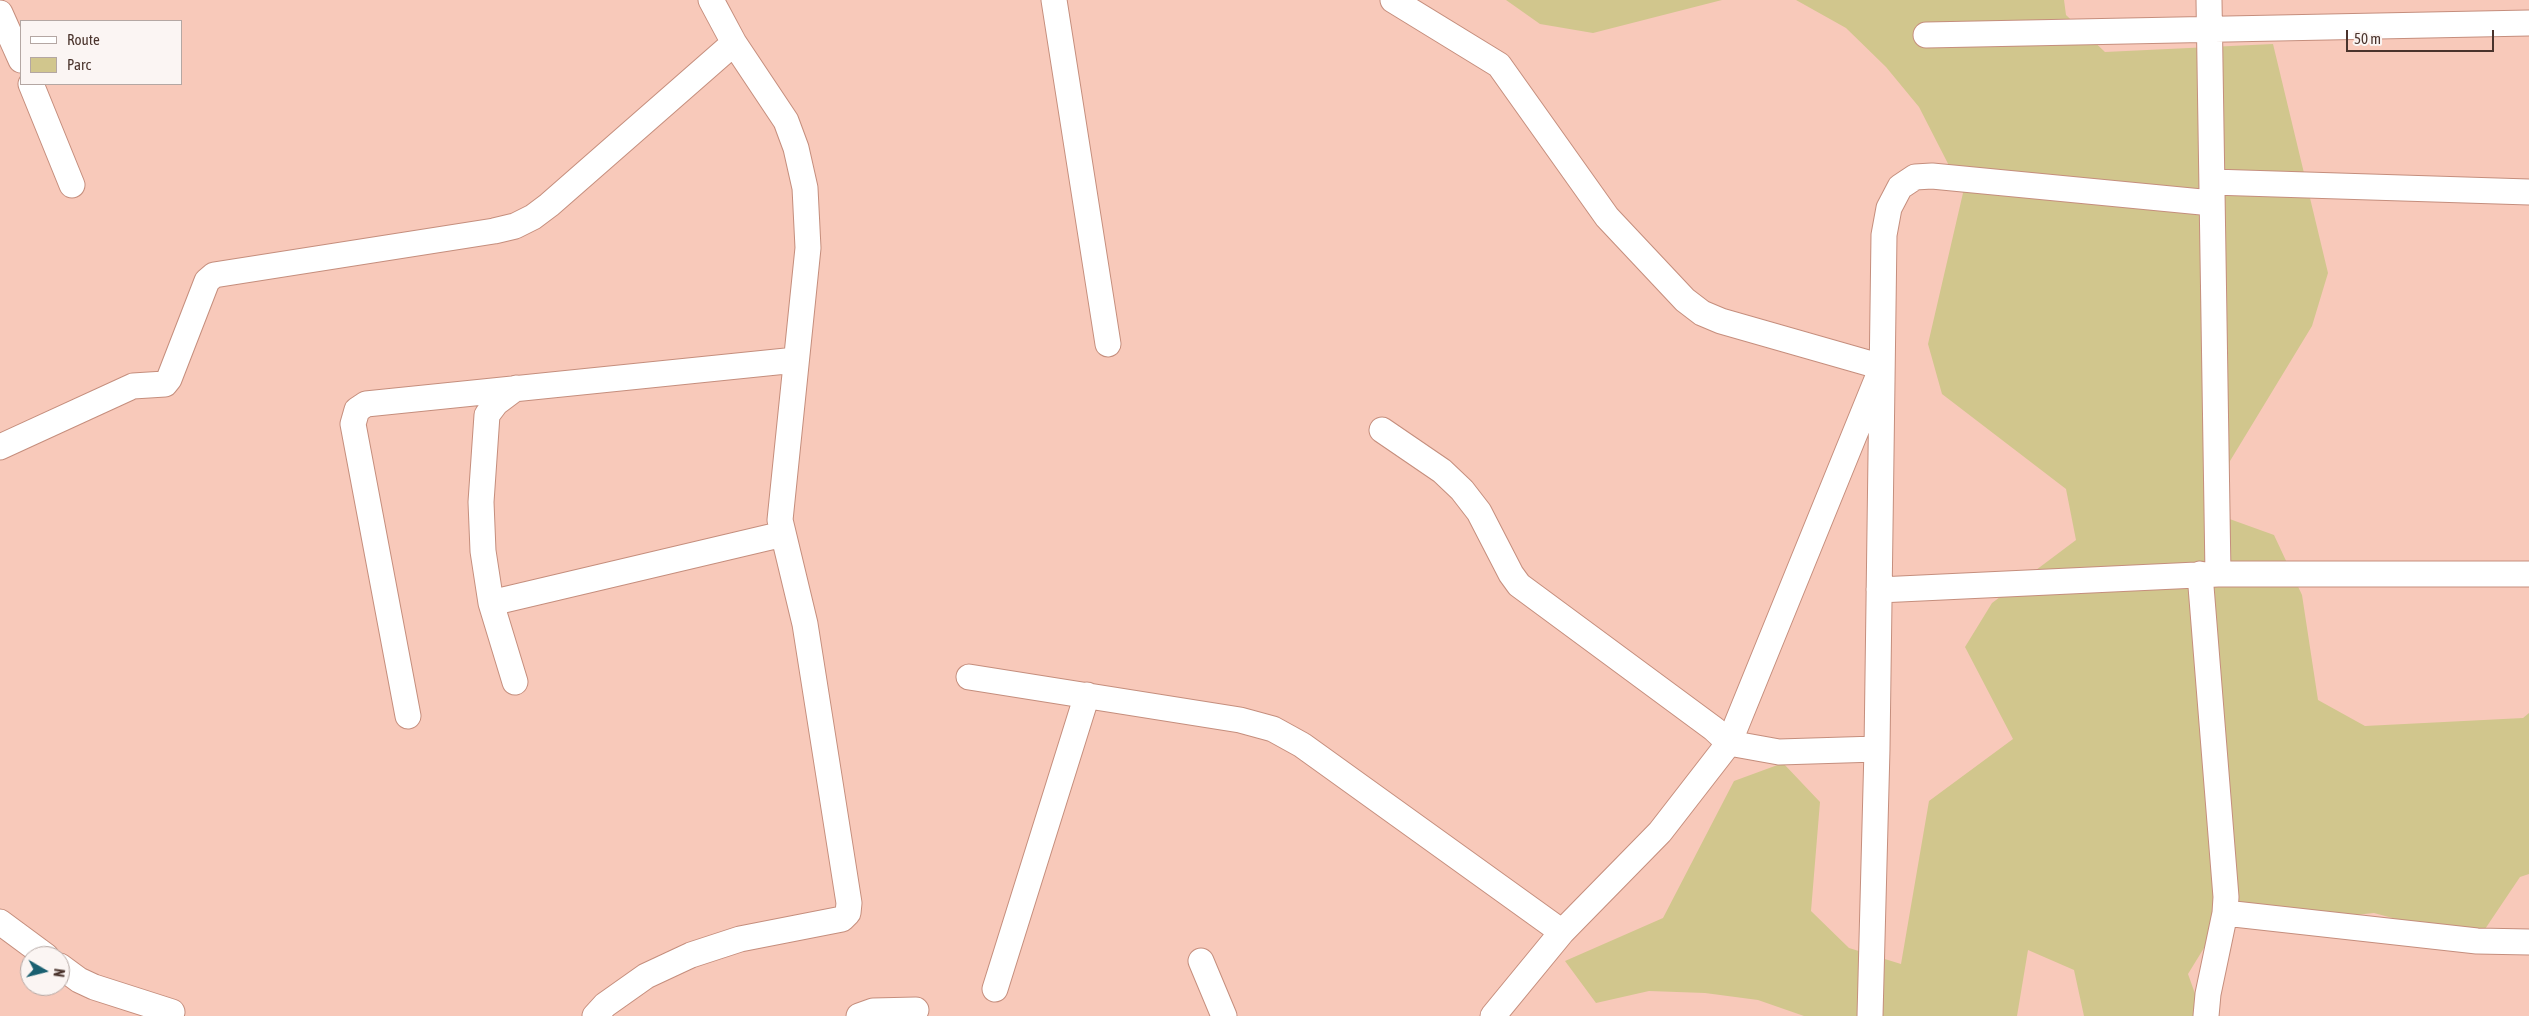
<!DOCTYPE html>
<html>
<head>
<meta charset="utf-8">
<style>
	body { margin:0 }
	#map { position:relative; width:2529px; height:1016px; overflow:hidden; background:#f8c9ba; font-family:"Asap Condensed",sans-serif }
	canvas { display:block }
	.legend { position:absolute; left:20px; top:20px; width:162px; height:65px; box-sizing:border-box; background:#fbf5f3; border:1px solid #b4a7a3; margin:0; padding:6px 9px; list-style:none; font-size:15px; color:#4a332c }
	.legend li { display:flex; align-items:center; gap:10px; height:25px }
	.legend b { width:25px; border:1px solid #b4a7a3 }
	.north { position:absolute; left:20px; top:946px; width:50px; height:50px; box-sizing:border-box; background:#fbf5f3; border:1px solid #b4a7a3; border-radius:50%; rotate:98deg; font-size:14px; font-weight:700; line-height:20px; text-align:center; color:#4a332c }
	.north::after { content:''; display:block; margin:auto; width:18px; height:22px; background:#1a6071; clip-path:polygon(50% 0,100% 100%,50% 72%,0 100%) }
	.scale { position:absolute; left:2346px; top:30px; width:148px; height:22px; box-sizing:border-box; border:2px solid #4a332c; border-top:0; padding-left:6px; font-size:15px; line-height:18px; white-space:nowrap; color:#4a332c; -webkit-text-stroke:4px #fbf5f3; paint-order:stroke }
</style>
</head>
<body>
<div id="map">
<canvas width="2529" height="1016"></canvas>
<ul class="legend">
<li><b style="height:6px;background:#fff"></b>Route</li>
<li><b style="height:14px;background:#d1c68d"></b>Parc</li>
</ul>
<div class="north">N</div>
<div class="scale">50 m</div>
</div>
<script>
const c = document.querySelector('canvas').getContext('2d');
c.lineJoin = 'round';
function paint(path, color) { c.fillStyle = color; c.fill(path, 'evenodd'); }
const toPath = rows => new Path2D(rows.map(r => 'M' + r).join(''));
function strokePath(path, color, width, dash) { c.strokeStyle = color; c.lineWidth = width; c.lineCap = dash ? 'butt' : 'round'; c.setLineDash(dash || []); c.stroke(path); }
paint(toPath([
	[1506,0,1722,0,1593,33,1540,24],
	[1796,0,2064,0,2066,15,2105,52,2273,44,2328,273,2312,326,2230,461,2224,517,2274,535,2302,595,2318,700,2365,726,2523,718,2529,713,2529,874,2520,877,2477,941,2374,913,2215,930,2188,974,2203,1016,2084,1016,2074,970,2028,950,2017,1016,1804,1016,1758,1000,1705,993,1649,991,1596,1003,1565,961,1663,918,1734,781,1783,763,1820,802,1811,911,1849,948,1901,964,1929,801,2013,739,1965,647,1992,603,2076,540,2066,489,1942,394,1928,344,1963,193,1919,107,1886,67,1846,28]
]), '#d1c68d');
const minor = toPath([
	[1054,0,1108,344],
	[1393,0,1499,65,1607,217,1685,300,1702,313,1721,321,1882,367,1729,743,1660,832,1562,932,1493,1016],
	[2209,0,2218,574],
	[0,13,21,60],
	[1926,35,2529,23],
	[31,84,72,185],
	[2212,182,2529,192],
	[1382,430,1442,471,1462,490,1479,512,1511,574,1519,585,1714,729,1729,743,1779,752,1877,749],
	[0,447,133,386,165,384,169,379,207,281,214,275,494,231,515,226,533,217,549,205,734,43],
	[2200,574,2226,897,2225,913,2208,994,2206,1016],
	[1879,590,2218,574,2529,574],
	[491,603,783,534],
	[969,677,1240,720,1273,729,1302,745,1562,932],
	[515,682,491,603,483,551,481,502,487,415,496,403,516,388],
	[408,716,353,424,357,410,366,404,796,360],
	[2225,913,2477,941,2529,942],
	[0,922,46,956],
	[1201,961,1224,1016],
	[60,966,79,980,94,987,172,1012],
	[995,989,1087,695],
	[595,1016,605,1005,646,976,691,955,740,939,842,919,848,913,849,903,805,624,780,520,808,248,805,188,796,148,786,121,734,43,711,0],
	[859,1016,873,1011,916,1010],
	[1870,1016,1877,749,1884,235,1889,208,1900,187,1915,177,1932,176,2212,203]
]);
strokePath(minor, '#c58e7d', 27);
strokePath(minor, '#fff', 25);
</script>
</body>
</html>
